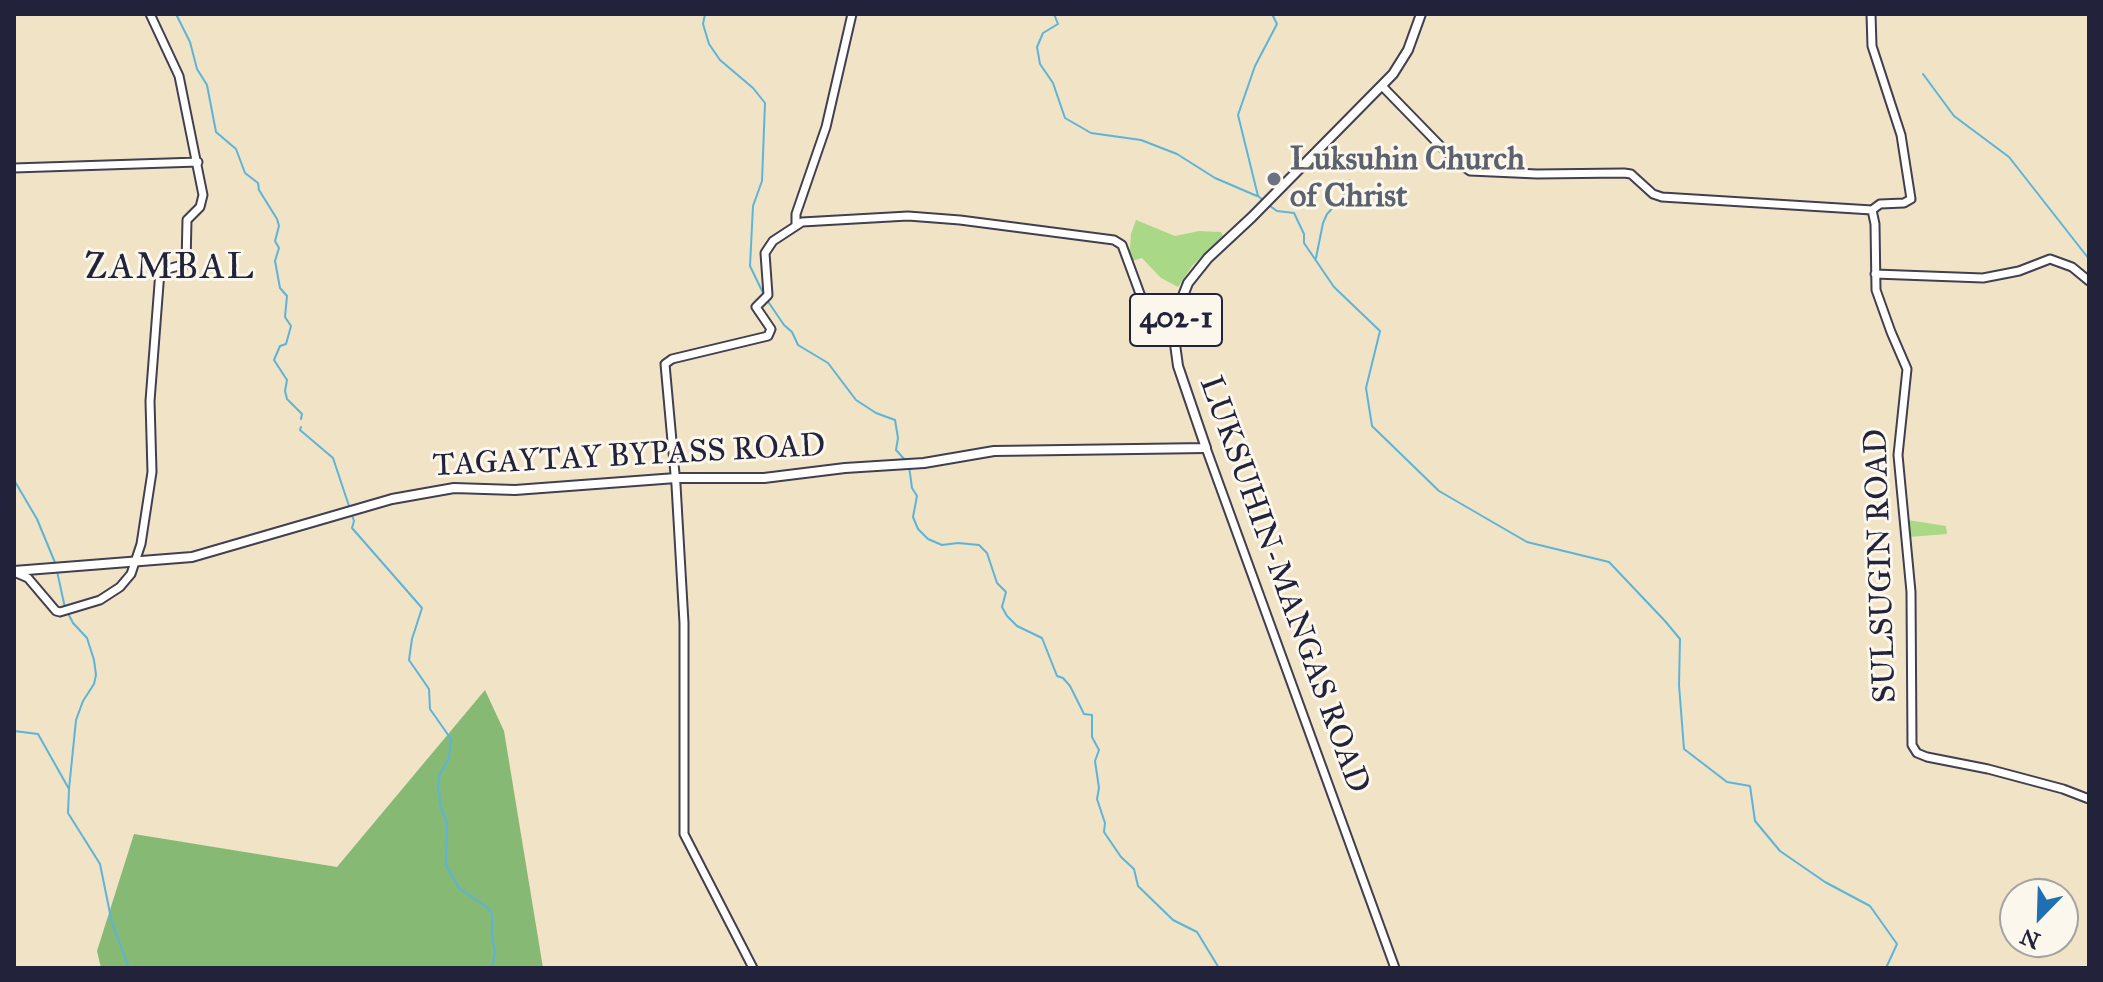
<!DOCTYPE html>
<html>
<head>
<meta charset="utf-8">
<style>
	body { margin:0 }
	#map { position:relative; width:2103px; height:982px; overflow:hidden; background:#f0e3c6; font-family:"IM FELL Great Primer",serif }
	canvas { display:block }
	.frame { position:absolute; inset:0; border:16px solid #22223b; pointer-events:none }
	.north { position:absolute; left:1999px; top:878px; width:80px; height:80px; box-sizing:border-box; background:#fbf7ec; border:2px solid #a4a2a5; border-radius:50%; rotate:203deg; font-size:22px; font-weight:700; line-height:32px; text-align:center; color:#22223b }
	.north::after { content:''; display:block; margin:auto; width:28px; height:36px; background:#1f6fb2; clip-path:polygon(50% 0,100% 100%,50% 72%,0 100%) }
</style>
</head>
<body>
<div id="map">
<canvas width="2103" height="982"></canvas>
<div class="frame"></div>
<div class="north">N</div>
</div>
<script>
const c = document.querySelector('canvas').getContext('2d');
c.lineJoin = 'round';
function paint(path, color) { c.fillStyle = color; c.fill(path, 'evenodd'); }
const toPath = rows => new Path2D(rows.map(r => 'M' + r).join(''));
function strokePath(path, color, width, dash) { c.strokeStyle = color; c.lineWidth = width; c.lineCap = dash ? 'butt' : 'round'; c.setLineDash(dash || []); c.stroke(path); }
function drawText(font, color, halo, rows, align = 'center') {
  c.font = font + ' "IM FELL Great Primer",serif'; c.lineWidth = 6; c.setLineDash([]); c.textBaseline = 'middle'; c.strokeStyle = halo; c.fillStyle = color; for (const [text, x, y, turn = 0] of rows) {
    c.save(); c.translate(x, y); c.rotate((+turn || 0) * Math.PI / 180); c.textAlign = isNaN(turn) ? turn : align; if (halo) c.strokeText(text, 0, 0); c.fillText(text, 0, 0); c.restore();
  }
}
paint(toPath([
	[1136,220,1175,236,1199,231,1221,232,1223,236,1192,266,1178,287,1161,278,1142,258,1129,262,1131,234],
	[1908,520,1946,526,1947,534,1909,537]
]), '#a9d987');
paint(toPath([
	[485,690,504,731,543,968,101,968,97,951,134,834,337,867]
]), '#86b974');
strokePath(toPath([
	[176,14,190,42,197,69,207,85,216,132,236,149,245,173,258,183,259,190,277,219,279,226,275,241,279,248,275,261,280,288,287,296,285,317,291,326,286,344,280,346,274,360,287,380,285,391,287,399,302,414,301,419],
	[705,14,703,24,709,44,720,60,753,88,765,103,762,181,753,206,750,266,764,295],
	[1054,14,1058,24,1043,33,1037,47,1040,64,1053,83,1065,118,1091,133,1141,140,1177,154,1215,178,1257,196],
	[1923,74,1954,116,2009,157,2089,259],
	[1265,202,1258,196,1238,115,1255,66,1277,24,1272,14],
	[1270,206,1277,211,1294,213,1304,234,1304,243,1334,287,1380,331,1366,388,1372,426,1439,491,1527,542,1609,562,1665,621,1680,639,1679,685,1684,749,1727,782,1750,786,1755,821,1780,851,1825,882,1870,906,1897,944,1886,968],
	[1316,258,1323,223,1327,214,1342,198,1350,180],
	[767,300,784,325,792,332,798,345,828,363,856,400,876,413,895,420,898,438,896,450,906,461],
	[301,427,300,430,333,458,350,509],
	[909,466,912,488,917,496,913,517,918,529,928,539,942,545,958,543,979,545,987,553,997,583,1006,592,1002,607,1007,616,1017,626,1042,638,1057,676,1063,678,1070,686,1084,714,1092,715,1092,737,1099,750,1095,761,1099,788,1097,799,1105,823,1104,832,1121,857,1134,869,1138,886,1173,920,1197,932,1219,968],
	[14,480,37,519,56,565],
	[352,515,354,521,352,528,422,608,412,639,409,660,429,689,430,709,451,739,449,758,439,776,438,786,441,808,447,822,446,865,459,888,488,908,492,914,492,933,495,953,492,968],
	[57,571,65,608],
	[68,613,73,623,87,638,94,660,96,675,94,684,83,701,76,720,69,789],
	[14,731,38,734,69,789,68,813,100,864,112,923,129,968]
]), '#5cb4d9', 2);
const secondary = toPath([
	[1871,14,1872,46,1901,135,1911,199,1904,203,1880,204,1872,210],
	[1382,86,1453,159,1470,171,1537,174,1624,173,1631,174,1653,194,1662,197,1872,210,1875,224,1876,290,1891,332,1907,369,1898,455,1911,592,1912,745,1917,753,1927,757,1988,769,2063,789,2089,799],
	[14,168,198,162],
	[796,224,796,214,826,127,852,14],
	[1875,274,1983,278,2019,271,2050,259,2072,267,2089,281],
	[1206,448,1395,968],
	[14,572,28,578,56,611,60,612,100,600,120,587,131,574,141,544,152,472,150,401,160,271,186,264,187,220,200,207,203,195,179,76,150,14],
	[753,968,684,834,684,623,676,485,665,364,672,359,768,336,771,329,756,307,768,295,765,253,773,241,802,222,908,216,960,220,1114,240,1122,245,1143,302,1177,311]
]);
const primary = toPath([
	[14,571,192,557,392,499,454,488,515,490,676,478,764,478,845,468,924,463,994,451,1206,448,1178,366,1175,344,1177,311,1188,283,1208,258,1252,217,1393,74,1408,50,1421,14]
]);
strokePath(secondary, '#413f50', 11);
strokePath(primary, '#413f50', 12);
strokePath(secondary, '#fff', 7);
strokePath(primary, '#fff', 8);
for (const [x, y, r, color] of [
	[1274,179,8,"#6b7280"]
]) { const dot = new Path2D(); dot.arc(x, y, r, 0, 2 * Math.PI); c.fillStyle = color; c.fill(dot); strokePath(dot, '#fbf7ec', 3); }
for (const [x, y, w] of [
	[1176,320,92]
]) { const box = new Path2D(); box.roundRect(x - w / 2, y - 26, w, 52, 6); c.fillStyle = '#fbf7ec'; c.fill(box); strokePath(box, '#22223b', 2); }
drawText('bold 30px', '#22223b', null, [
	["402-1",1176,320]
]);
drawText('bold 32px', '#5b616d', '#fbf7ec', [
	["Luksuhin Church",1290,161],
	["of Christ",1290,198]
], 'left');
drawText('32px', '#22223b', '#fbf7ec', [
	["TAGAYTAY BYPASS ROAD",629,457,-3],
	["SULSUGIN ROAD",1882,566,-92],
	["LUKSUHIN-MANGAS ROAD",1283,585,70]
]);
c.letterSpacing = '2px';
drawText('36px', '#22223b', '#fbf7ec', [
	["ZAMBAL",170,269]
]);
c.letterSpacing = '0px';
</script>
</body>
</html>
